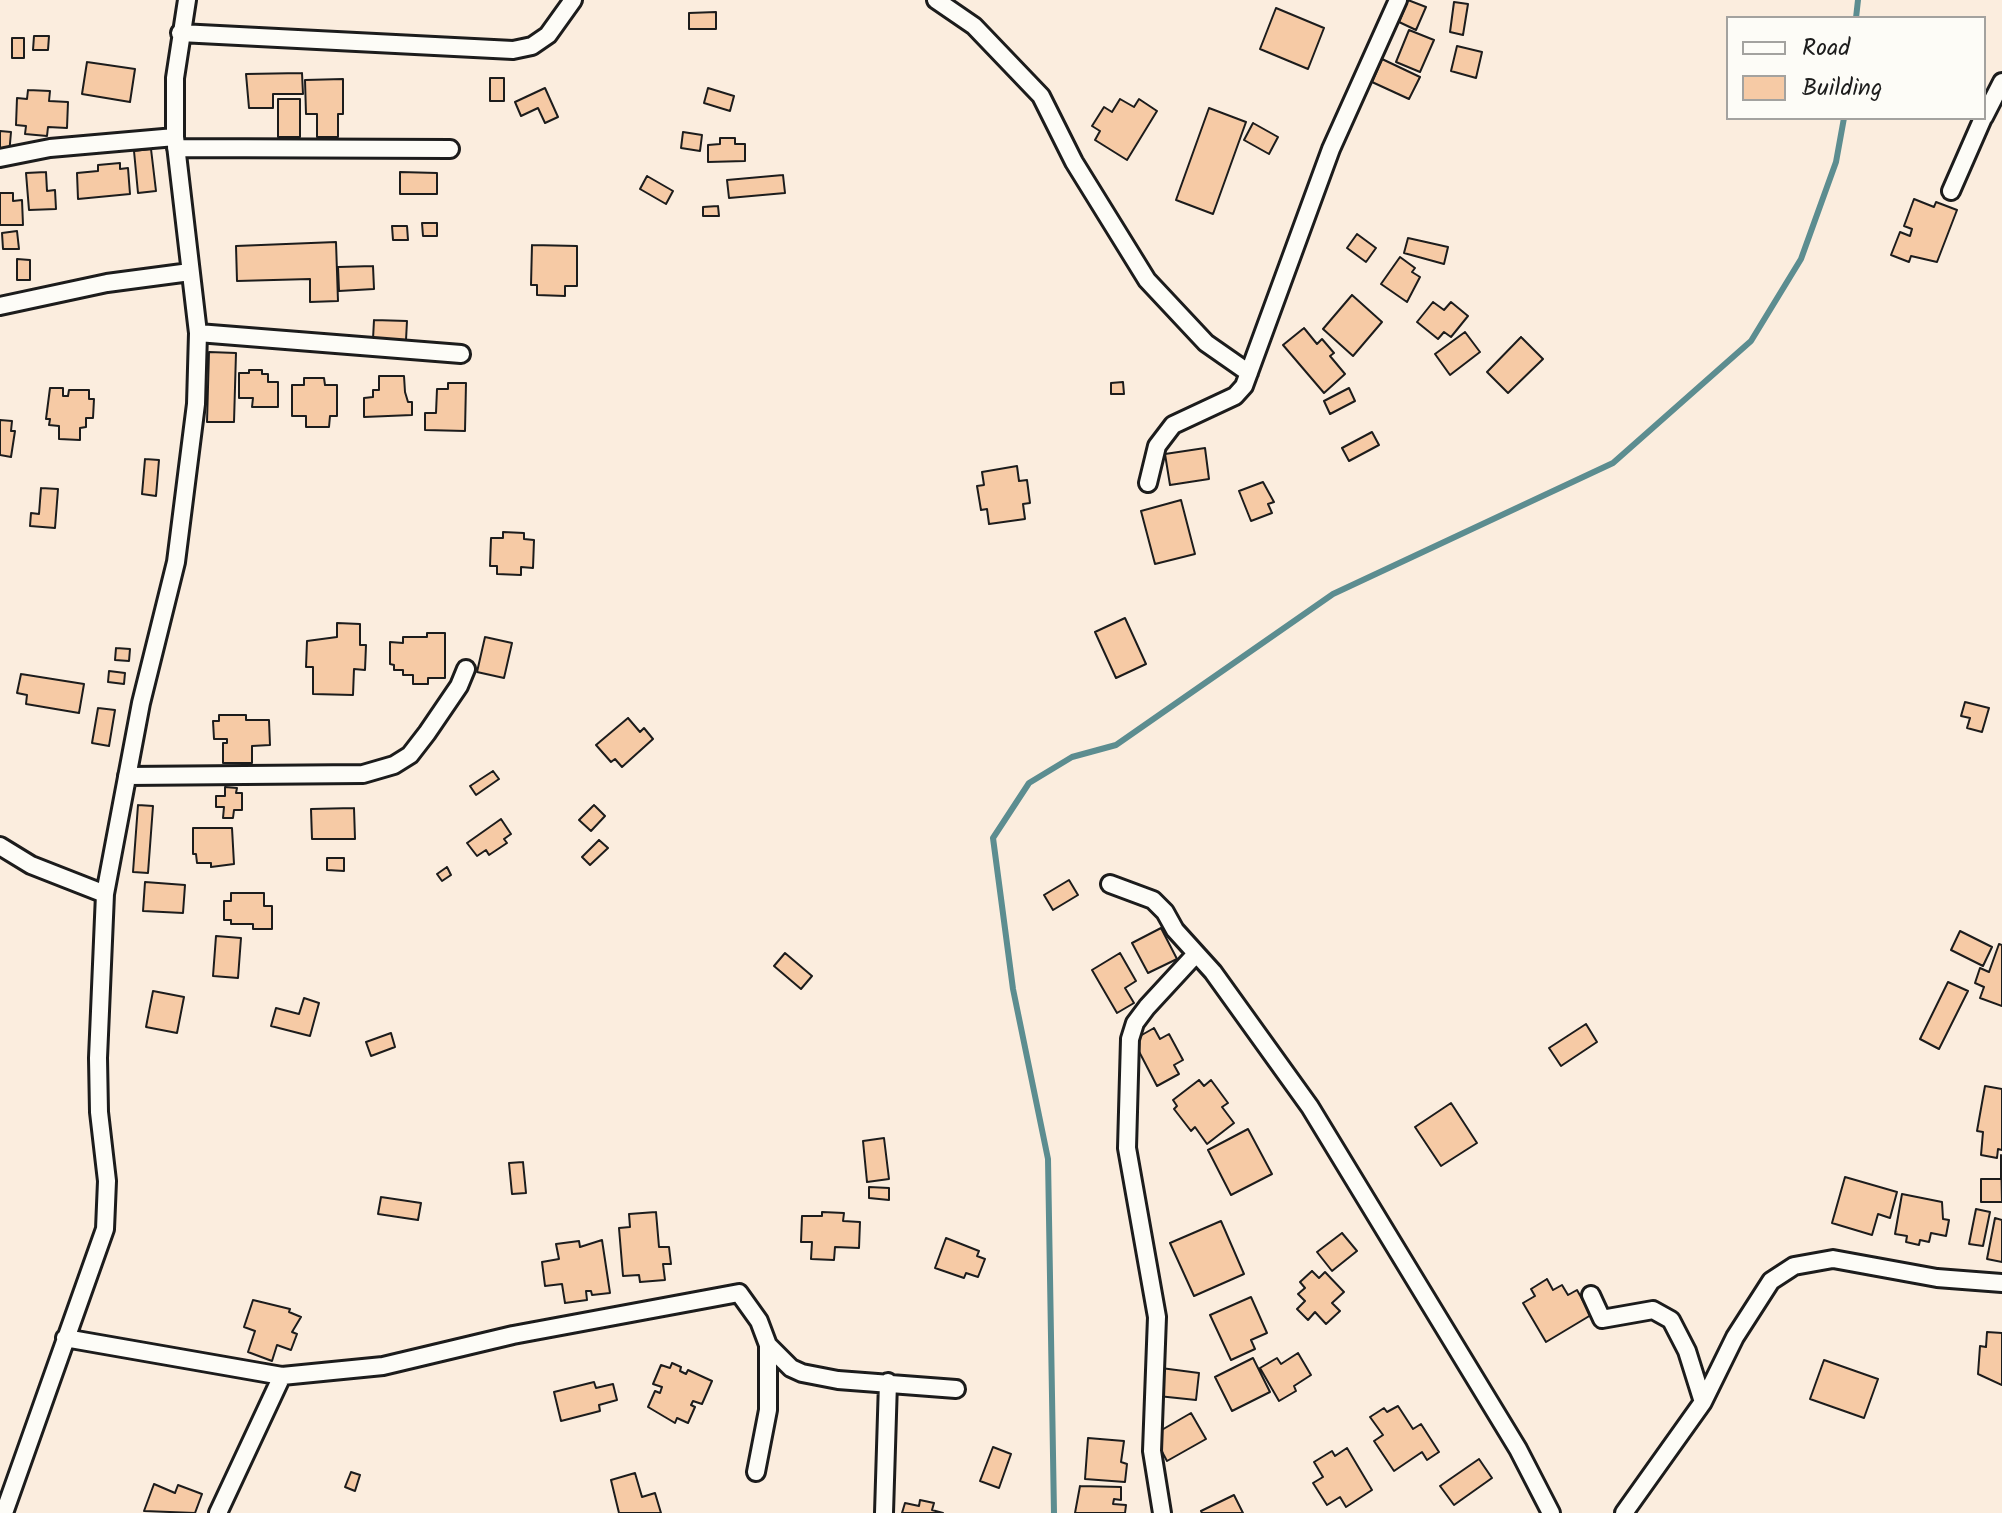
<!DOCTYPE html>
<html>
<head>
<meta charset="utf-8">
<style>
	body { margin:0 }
	#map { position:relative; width:2002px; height:1513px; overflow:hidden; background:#fbedde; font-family:Kalam,sans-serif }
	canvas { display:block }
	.legend { position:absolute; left:1726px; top:16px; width:260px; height:104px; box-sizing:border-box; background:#fdfcf7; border:2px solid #a3a29f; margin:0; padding:10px 14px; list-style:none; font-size:24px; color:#1c1c1c }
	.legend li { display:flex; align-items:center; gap:16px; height:40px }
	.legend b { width:40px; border:2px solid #a3a29f }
</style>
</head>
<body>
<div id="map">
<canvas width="2002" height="1513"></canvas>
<ul class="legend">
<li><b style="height:10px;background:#fdfcf7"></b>Road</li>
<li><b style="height:22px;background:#f6caa5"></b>Building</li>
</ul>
</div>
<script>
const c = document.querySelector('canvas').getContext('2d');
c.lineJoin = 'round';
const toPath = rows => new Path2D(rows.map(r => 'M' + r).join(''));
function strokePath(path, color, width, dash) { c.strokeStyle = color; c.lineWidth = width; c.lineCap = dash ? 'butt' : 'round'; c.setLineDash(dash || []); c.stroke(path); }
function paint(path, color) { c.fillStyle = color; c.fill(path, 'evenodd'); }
strokePath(toPath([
	[1856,18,1858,0],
	[1054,1513,1048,1159,1013,989,993,838,1029,783,1072,757,1116,745,1333,594,1613,463,1751,341,1801,259,1836,162,1844,118]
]), '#5c8d90', 6);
const building = toPath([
	[1408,0,1426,7,1416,30,1399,22,1408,0],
	[1454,2,1468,4,1463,35,1450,32,1454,2],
	[1276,8,1324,28,1308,69,1260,49,1276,8],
	[716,12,716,29,689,29,689,13,716,12],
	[1409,30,1434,40,1420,72,1396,62,1409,30],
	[34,36,49,36,48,50,33,50,34,36],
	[12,38,24,38,24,58,12,58,12,38],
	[1457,46,1482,52,1476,78,1451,71,1457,46],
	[1382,59,1420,77,1409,99,1372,82,1382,59],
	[87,62,135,69,130,102,82,94,87,62],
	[302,73,303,94,273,94,273,108,249,108,246,74,302,73],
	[490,78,504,78,504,101,490,101,490,78],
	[343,79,343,114,338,114,338,137,317,137,317,114,306,114,305,80,343,79],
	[545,88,558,117,545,123,538,108,521,116,515,102,545,88],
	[708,88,734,96,730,111,704,103,708,88],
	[28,90,50,91,49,101,68,102,67,128,48,127,47,136,25,134,26,126,16,125,17,98,27,99,28,90],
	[278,99,300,99,300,137,278,137,278,99],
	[1120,99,1134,107,1139,99,1157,111,1127,160,1095,140,1100,131,1092,126,1104,107,1112,112,1120,99],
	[1209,108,1246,122,1213,214,1176,200,1209,108],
	[1253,123,1278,137,1269,154,1244,140,1253,123],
	[0,131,11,132,9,155,0,154,0,131],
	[683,132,702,135,700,151,681,148,683,132],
	[720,138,735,138,735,144,745,144,745,161,708,162,708,145,720,144,720,138],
	[151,149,156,191,138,193,134,151,151,149],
	[120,163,120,169,128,168,130,194,78,199,77,173,98,171,98,165,120,163],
	[46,172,47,191,55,190,56,209,29,210,26,173,46,172],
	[400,172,437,173,437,194,400,194,400,172],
	[783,175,785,193,729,198,727,180,783,175],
	[647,176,673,191,666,204,640,189,647,176],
	[0,193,13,193,13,201,22,200,23,225,0,225,0,193],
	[1914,199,1934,207,1936,202,1957,210,1937,262,1911,256,1909,262,1891,255,1900,232,1910,236,1912,229,1904,226,1914,199],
	[718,206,719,216,703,216,703,207,718,206],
	[422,223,437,223,437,236,423,236,422,223],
	[392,226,407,226,408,240,393,240,392,226],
	[17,231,19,249,3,249,2,233,17,231],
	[1357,234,1376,248,1366,262,1347,248,1357,234],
	[1408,238,1448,247,1444,264,1404,253,1408,238],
	[336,242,338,301,310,302,310,279,237,281,236,246,336,242],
	[532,245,577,246,577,286,565,286,565,296,537,295,537,285,531,285,532,245],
	[1400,257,1415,268,1412,272,1420,277,1407,302,1381,284,1400,257],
	[17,259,30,260,30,280,17,280,17,259],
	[373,266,374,289,339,291,338,267,373,266],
	[1352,295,1382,322,1353,356,1323,329,1352,295],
	[1433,302,1444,310,1451,302,1468,316,1451,337,1444,332,1438,339,1417,322,1433,302],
	[374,320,407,321,406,340,373,339,374,320],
	[1304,328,1317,344,1322,339,1334,353,1330,356,1345,374,1324,393,1283,345,1304,328],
	[1465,332,1480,352,1450,375,1435,354,1465,332],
	[1521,337,1543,359,1508,393,1487,372,1521,337],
	[209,352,236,353,234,422,207,422,209,352],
	[249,370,262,370,262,374,268,374,268,382,278,382,278,407,252,407,253,398,239,398,239,373,249,373,249,370],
	[379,376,404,376,405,392,408,402,412,402,412,415,364,417,364,398,373,397,373,390,379,390,379,376],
	[304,378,324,378,325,385,337,385,337,416,330,416,329,427,306,427,306,416,292,416,292,385,304,385,304,378],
	[1123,382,1124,394,1111,394,1111,383,1123,382],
	[448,383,466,383,465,431,425,430,425,413,436,413,437,389,448,389,448,383],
	[50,388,63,388,63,396,68,396,69,390,89,390,89,399,94,399,93,418,86,418,86,427,80,428,80,440,59,439,59,426,49,425,50,419,46,419,50,388],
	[1349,388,1355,401,1330,414,1324,401,1349,388],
	[0,420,12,421,11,431,15,431,11,457,0,455,0,420],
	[1372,432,1379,445,1349,461,1342,448,1372,432],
	[1205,448,1209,479,1170,485,1165,454,1205,448],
	[145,459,159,460,156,496,142,494,145,459],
	[1017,466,1019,481,1027,480,1030,503,1023,504,1025,519,989,524,987,509,981,510,977,486,984,485,982,472,1017,466],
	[1263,482,1274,502,1268,504,1272,513,1251,521,1239,491,1263,482],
	[41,488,58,489,55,528,30,526,31,513,39,514,41,488],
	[1181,500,1195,554,1155,564,1141,511,1181,500],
	[503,532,524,533,524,539,534,540,533,568,521,567,521,575,497,574,497,566,490,566,491,538,503,538,503,532],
	[1125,618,1146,664,1116,678,1095,632,1125,618],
	[337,623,360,624,360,645,366,645,365,670,354,669,353,695,313,694,313,667,306,667,307,641,337,637,337,623],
	[427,633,445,633,445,678,428,678,428,684,413,684,413,675,403,675,403,670,394,670,394,665,390,664,390,642,403,643,403,637,427,637,427,633],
	[485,637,512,643,504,678,477,672,485,637],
	[116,648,130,649,129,661,115,660,116,648],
	[109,671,125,673,124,684,108,682,109,671],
	[21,674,84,684,79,713,26,704,27,695,17,693,21,674],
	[1965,702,1989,708,1982,732,1967,728,1970,718,1961,716,1965,702],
	[98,708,115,710,109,746,92,743,98,708],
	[219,715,246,715,246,720,269,720,270,745,252,746,252,763,223,763,223,743,227,743,227,739,214,739,213,721,219,721,219,715],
	[628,718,640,732,644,728,653,739,622,767,615,759,611,762,596,745,628,718],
	[493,771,499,779,476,795,470,786,493,771],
	[225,787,237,788,236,793,242,793,242,810,234,810,233,818,223,818,224,807,216,807,216,796,225,796,225,787],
	[138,805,153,806,148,873,133,872,138,805],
	[594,805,605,816,591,831,579,820,594,805],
	[354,808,355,839,312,839,311,809,354,808],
	[501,819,511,834,504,839,507,843,489,855,486,850,477,856,467,843,501,819],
	[193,828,232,828,234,864,211,867,211,863,197,863,196,854,193,854,193,828],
	[599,840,608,848,590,865,582,857,599,840],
	[327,858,344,858,344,871,327,870,327,858],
	[447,867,451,875,442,881,437,874,447,867],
	[1069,880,1078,895,1053,910,1044,895,1069,880],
	[145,882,185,885,183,913,143,911,145,882],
	[231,893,264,893,264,906,272,906,272,929,253,929,253,924,231,924,231,920,224,920,224,901,231,901,231,893],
	[1161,928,1177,959,1148,973,1132,943,1161,928],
	[1960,931,1992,947,1983,966,1951,950,1960,931],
	[216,936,241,938,238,978,213,976,216,936],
	[1999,944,2002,945,2002,1006,1980,998,1984,987,1975,983,1980,968,1989,972,1999,944],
	[785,953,812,976,801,989,774,966,785,953],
	[1120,953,1136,981,1125,988,1134,1003,1117,1013,1092,970,1120,953],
	[1948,982,1968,991,1939,1049,1920,1039,1948,982],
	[153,991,184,997,177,1033,146,1027,153,991],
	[304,998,319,1003,310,1036,271,1026,276,1008,299,1014,304,998],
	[1586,1024,1597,1042,1561,1066,1549,1048,1586,1024],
	[1154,1028,1160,1039,1169,1034,1183,1060,1174,1065,1179,1074,1157,1086,1133,1040,1154,1028],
	[391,1033,395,1047,371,1056,366,1042,391,1033],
	[1199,1080,1204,1086,1211,1080,1228,1103,1222,1107,1234,1123,1207,1144,1195,1127,1191,1131,1174,1109,1177,1106,1173,1100,1199,1080],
	[1985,1086,2002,1089,2002,1150,1998,1149,1997,1158,1981,1155,1983,1132,1977,1131,1985,1086],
	[1451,1103,1477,1143,1441,1166,1415,1127,1451,1103],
	[1248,1129,1272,1174,1231,1195,1208,1150,1248,1129],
	[884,1138,889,1179,867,1182,863,1141,884,1138],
	[2001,1155,2002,1202,1981,1202,1981,1179,2001,1179,2001,1155],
	[523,1162,526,1193,512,1194,509,1163,523,1162],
	[1845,1177,1897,1192,1890,1218,1878,1214,1872,1235,1832,1223,1845,1177],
	[869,1187,889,1188,889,1200,869,1198,869,1187],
	[1902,1194,1942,1202,1943,1219,1949,1220,1946,1236,1931,1233,1929,1242,1920,1240,1919,1245,1906,1242,1907,1236,1895,1234,1902,1194],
	[381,1197,421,1203,418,1220,378,1214,381,1197],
	[1976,1209,1990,1212,1983,1246,1969,1244,1976,1209],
	[656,1212,659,1247,669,1247,671,1264,663,1264,665,1280,640,1282,639,1275,623,1276,619,1228,630,1227,629,1214,656,1212],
	[822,1212,844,1213,843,1221,860,1222,859,1248,835,1247,834,1260,811,1259,812,1242,801,1242,802,1216,822,1216,822,1212],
	[1995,1218,2002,1220,2002,1262,1987,1259,1995,1218],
	[1221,1221,1244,1274,1194,1296,1170,1243,1221,1221],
	[1342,1233,1357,1251,1332,1271,1317,1252,1342,1233],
	[946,1238,979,1251,977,1256,985,1259,978,1277,966,1273,964,1278,935,1268,946,1238],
	[602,1240,610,1293,592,1295,591,1291,586,1291,587,1300,565,1303,562,1284,545,1286,542,1262,559,1259,556,1244,579,1241,580,1247,602,1240],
	[1312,1271,1319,1278,1325,1272,1344,1292,1332,1303,1340,1311,1326,1324,1315,1312,1308,1320,1297,1309,1305,1301,1298,1294,1305,1288,1300,1282,1312,1271],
	[1547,1279,1553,1290,1562,1285,1568,1295,1577,1290,1591,1315,1546,1342,1523,1303,1535,1296,1531,1289,1547,1279],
	[1251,1297,1267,1333,1251,1340,1255,1349,1231,1360,1210,1315,1251,1297],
	[253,1300,290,1309,289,1312,301,1317,292,1332,297,1334,291,1350,277,1345,272,1361,248,1352,255,1331,244,1327,253,1300],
	[1987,1332,2002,1333,2002,1385,1978,1374,1980,1346,1986,1347,1987,1332],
	[1298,1353,1311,1375,1294,1386,1296,1391,1279,1401,1260,1368,1277,1358,1281,1364,1298,1353],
	[1253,1358,1270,1392,1232,1411,1215,1377,1253,1358],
	[1824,1360,1878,1379,1864,1418,1810,1399,1824,1360],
	[672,1363,681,1367,680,1371,686,1374,688,1370,712,1381,702,1404,693,1401,691,1405,695,1407,688,1423,677,1418,675,1423,648,1407,655,1391,660,1393,662,1387,653,1384,661,1365,670,1368,672,1363],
	[1161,1368,1199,1373,1196,1400,1158,1396,1161,1368],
	[594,1382,596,1388,613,1384,617,1400,599,1405,600,1411,561,1421,554,1392,594,1382],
	[1398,1406,1413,1429,1421,1424,1439,1452,1427,1460,1422,1452,1394,1471,1374,1441,1383,1435,1370,1417,1384,1408,1387,1412,1398,1406],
	[1191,1413,1206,1439,1167,1461,1153,1435,1191,1413],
	[1088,1438,1124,1441,1121,1462,1127,1464,1125,1482,1085,1479,1088,1438],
	[993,1447,1011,1454,999,1488,980,1481,993,1447],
	[1347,1448,1372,1490,1346,1507,1340,1497,1327,1505,1313,1483,1323,1477,1314,1462,1332,1451,1335,1456,1347,1448],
	[1479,1459,1492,1478,1454,1505,1440,1486,1479,1459],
	[351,1472,360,1475,355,1491,345,1487,351,1472],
	[635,1473,642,1497,655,1493,661,1513,619,1513,611,1480,635,1473],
	[154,1484,175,1493,178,1485,202,1494,195,1513,144,1511,154,1484],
	[1080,1486,1121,1487,1121,1500,1114,1499,1113,1504,1126,1505,1125,1513,1075,1513,1080,1486],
	[1234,1495,1243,1513,1202,1513,1201,1511,1234,1495],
	[920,1500,934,1503,932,1510,943,1513,902,1513,905,1503,919,1506,920,1500]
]);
paint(building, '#f6caa5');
strokePath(building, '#1c1c1c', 2);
const minor = toPath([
	[936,0,974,26,1041,96,1074,162,1147,280,1206,343,1249,373],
	[180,33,513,50,532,46,548,35,573,0],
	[1984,117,2002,82],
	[176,148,450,149],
	[0,158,50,148,175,137],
	[1951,191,1983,118],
	[0,306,107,283,190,272],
	[198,333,461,354],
	[1148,483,1157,446,1173,425,1235,396,1244,386,1331,149,1398,0],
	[127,776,363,774,394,765,410,755,427,733,459,686,466,669],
	[0,846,31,865,105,894],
	[1110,884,1153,900,1165,912,1175,930,1213,972,1310,1107,1518,1449,1551,1513],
	[1591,1295,1602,1319,1653,1310,1671,1320,1687,1351,1703,1402],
	[65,1338,282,1376,383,1366,513,1335,739,1293,759,1321,768,1345,791,1368,802,1373,838,1380,956,1389],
	[756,1472,768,1410,768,1345],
	[4,1513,105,1229,107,1181,99,1112,98,1058,105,894,141,703,176,562,196,404,198,333,175,137,175,78,187,0],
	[218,1513,282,1376],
	[884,1513,888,1382],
	[1162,1513,1152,1451,1157,1317,1127,1148,1130,1039,1135,1023,1147,1007,1195,955],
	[1624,1513,1703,1402,1735,1337,1771,1281,1794,1266,1833,1259,1937,1278,2002,1283]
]);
strokePath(minor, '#1c1c1c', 22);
strokePath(minor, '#fdfcf7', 16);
</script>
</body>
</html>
